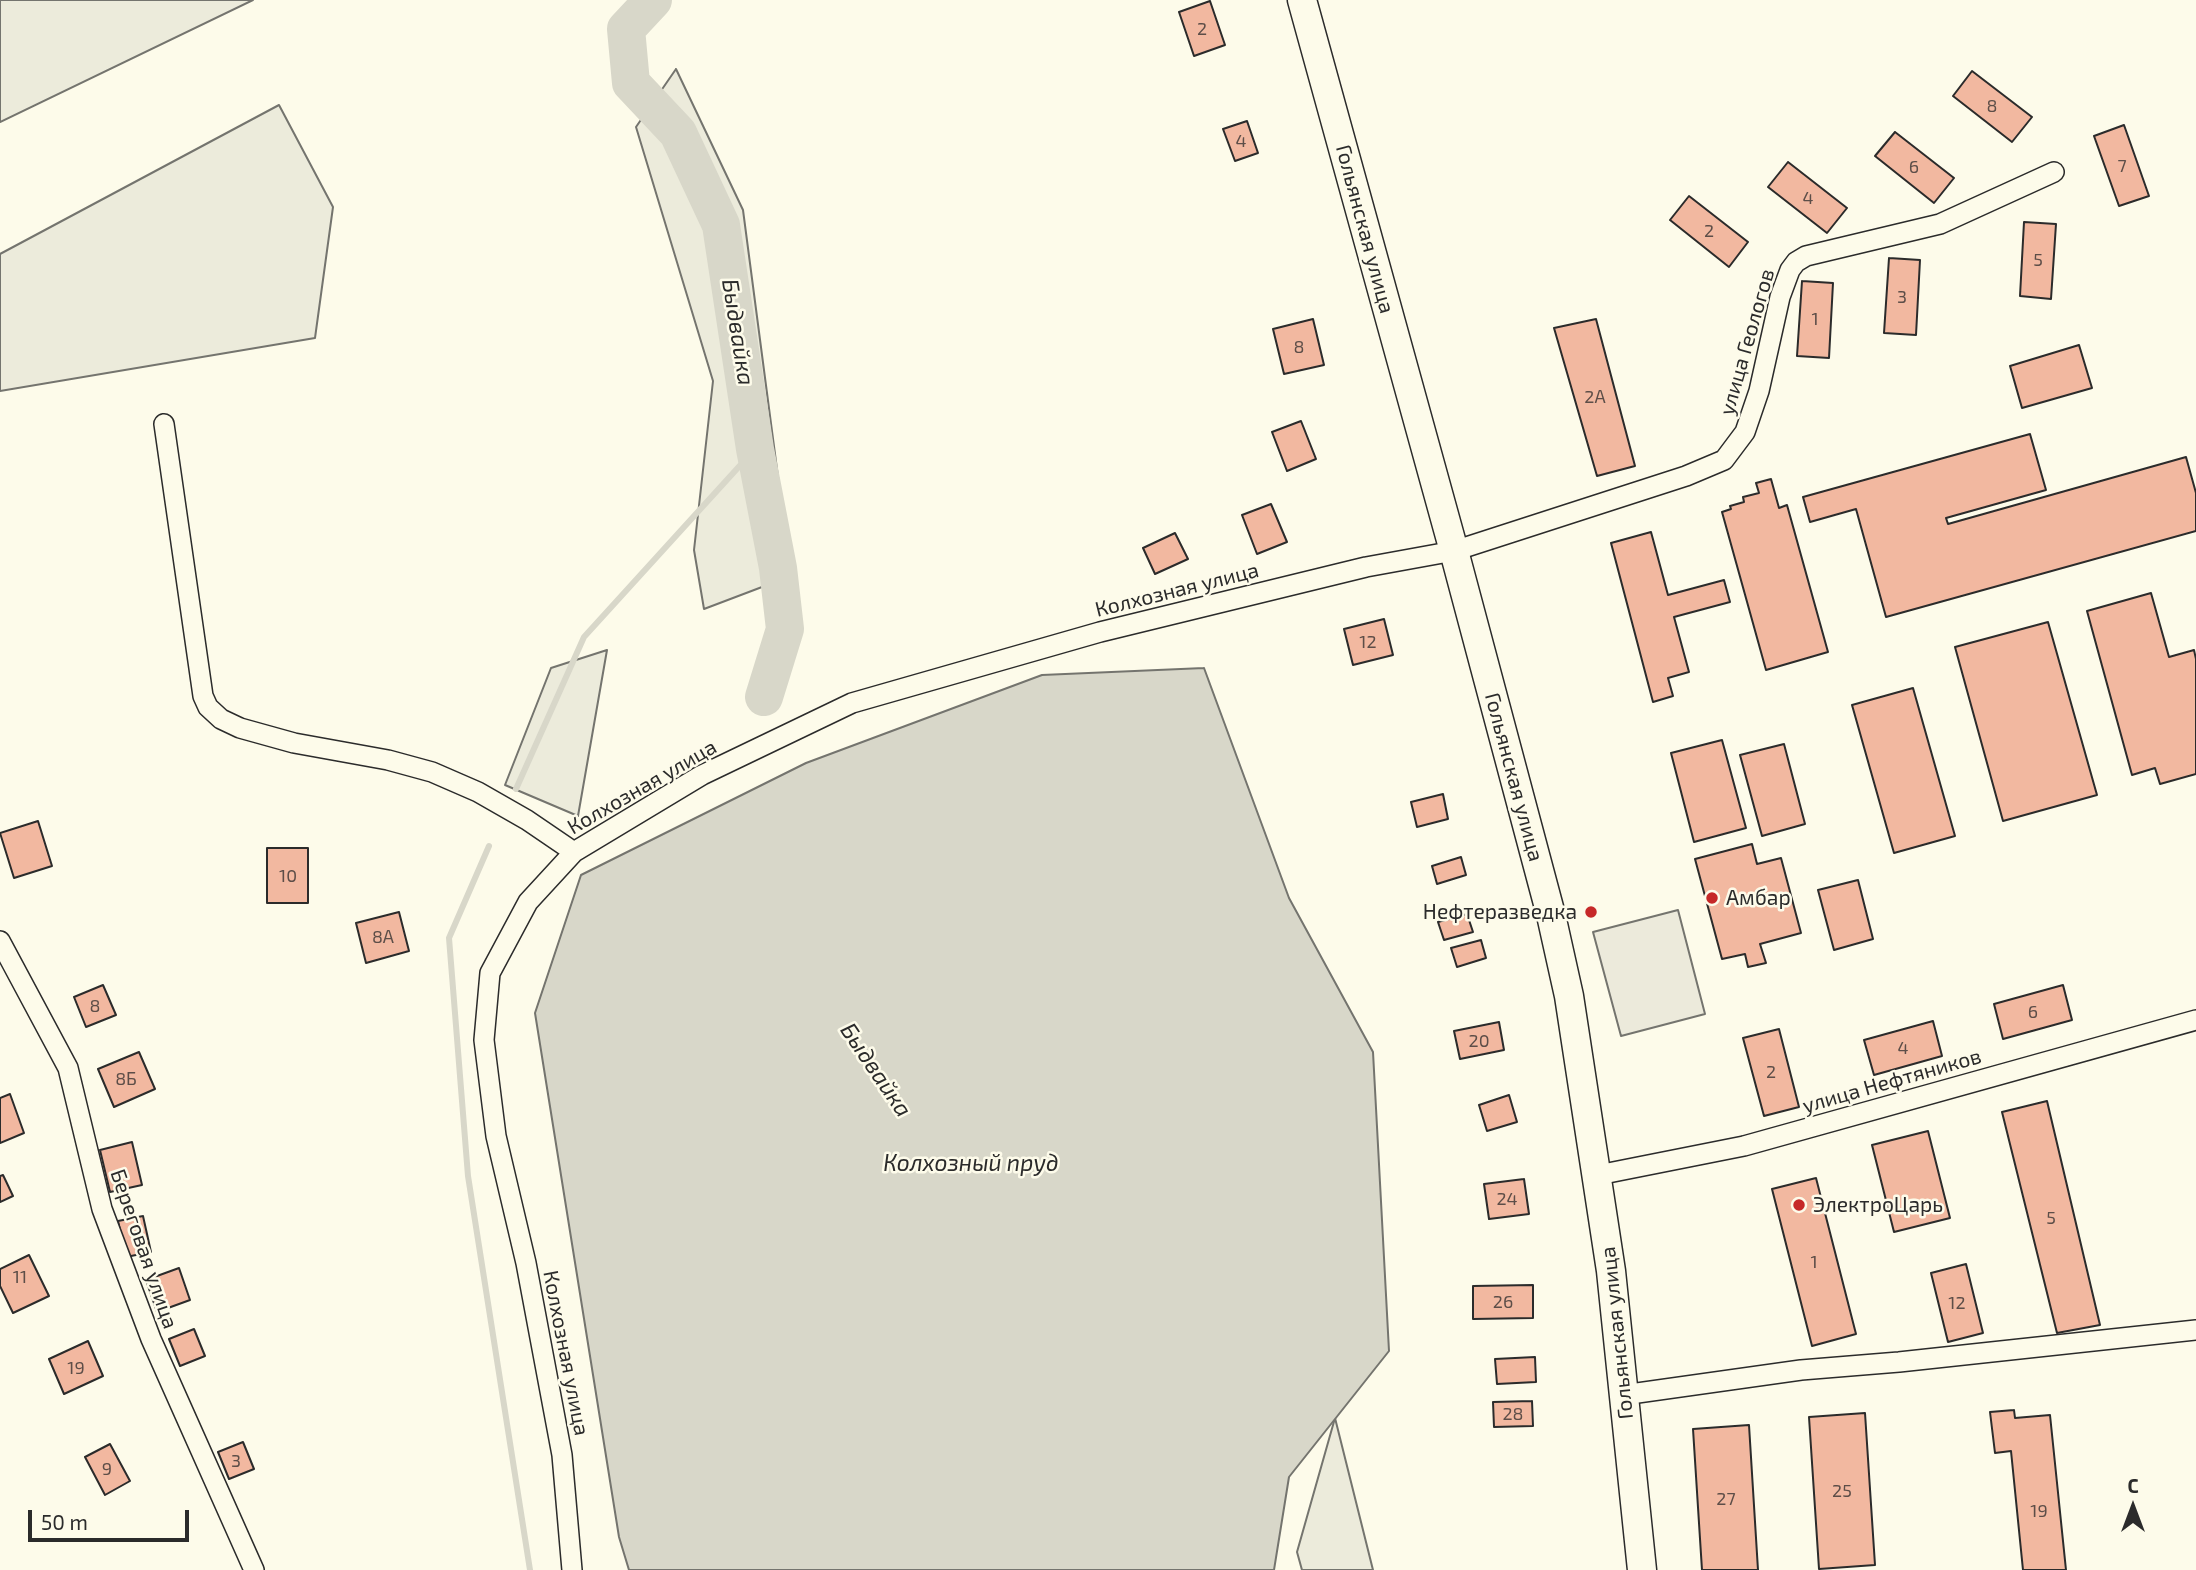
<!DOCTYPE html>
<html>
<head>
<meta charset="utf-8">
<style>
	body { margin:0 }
	#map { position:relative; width:2196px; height:1570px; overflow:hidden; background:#fdfbea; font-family:"Exo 2",sans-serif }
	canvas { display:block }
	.north { position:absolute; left:2098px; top:1472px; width:70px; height:70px; -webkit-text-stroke:5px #fdfbea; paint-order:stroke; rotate:0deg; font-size:19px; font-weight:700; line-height:28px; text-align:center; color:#2b2b2b }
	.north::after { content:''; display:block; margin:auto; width:24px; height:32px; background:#2b2b2b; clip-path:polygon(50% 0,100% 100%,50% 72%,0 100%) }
	.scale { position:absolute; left:28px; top:1510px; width:161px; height:32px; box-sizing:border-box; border:4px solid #2b2b2b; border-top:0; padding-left:9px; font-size:21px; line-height:24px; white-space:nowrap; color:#2b2b2b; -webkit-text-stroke:5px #fdfbea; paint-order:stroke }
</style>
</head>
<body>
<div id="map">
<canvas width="2196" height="1570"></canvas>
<div class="north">С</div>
<div class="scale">50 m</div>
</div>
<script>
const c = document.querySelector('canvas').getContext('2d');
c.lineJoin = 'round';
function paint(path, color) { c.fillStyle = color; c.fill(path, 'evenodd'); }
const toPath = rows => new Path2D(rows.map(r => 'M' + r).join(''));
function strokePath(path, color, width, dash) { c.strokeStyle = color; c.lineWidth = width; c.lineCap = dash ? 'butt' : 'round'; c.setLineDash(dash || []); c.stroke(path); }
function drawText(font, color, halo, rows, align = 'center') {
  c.font = font + ' "Exo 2",sans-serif'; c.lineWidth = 5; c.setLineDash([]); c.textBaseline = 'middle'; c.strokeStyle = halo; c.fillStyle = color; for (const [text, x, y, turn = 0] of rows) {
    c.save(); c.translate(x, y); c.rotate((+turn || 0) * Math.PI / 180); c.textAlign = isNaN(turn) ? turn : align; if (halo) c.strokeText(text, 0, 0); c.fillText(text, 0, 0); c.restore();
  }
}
const green = toPath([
	[0,0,253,0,0,122,0,0],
	[676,69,743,210,791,576,704,609,694,550,713,381,636,127,676,69],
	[279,105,333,207,315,338,0,391,0,254,279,105],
	[607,650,578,816,505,785,551,668,607,650],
	[1335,1418,1373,1570,1302,1570,1297,1552,1335,1418]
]);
paint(green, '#ecebdb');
strokePath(green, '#74746e', 2);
const parking = toPath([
	[1678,910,1705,1014,1621,1036,1593,932,1678,910]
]);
paint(parking, '#eceadb');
strokePath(parking, '#74746e', 2);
const water = toPath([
	[1204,668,1289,898,1373,1052,1389,1351,1289,1477,1274,1570,629,1570,619,1537,535,1013,581,875,806,763,1042,675,1204,668]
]);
paint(water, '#d8d7c9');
strokePath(water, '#74746e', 2);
strokePath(toPath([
	[516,789,584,637,755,449],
	[489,846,449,938,468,1176,530,1570]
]), '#d8d7c9', 6);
strokePath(toPath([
	[653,0,626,29,631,83,678,133,721,225,755,449,778,568,785,629,764,697]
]), '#d8d7c9', 38);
const building = toPath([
	[1210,1,1225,45,1194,56,1179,12,1210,1],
	[1972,71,2032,117,2012,142,1953,96,1972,71],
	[1247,121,1258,153,1235,161,1223,129,1247,121],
	[2124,125,2149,196,2119,206,2094,136,2124,125],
	[1895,132,1954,178,1934,203,1875,156,1895,132],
	[1788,162,1847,208,1827,233,1768,187,1788,162],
	[1689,196,1748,242,1729,267,1670,220,1689,196],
	[2024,222,2056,224,2051,299,2020,296,2024,222],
	[1889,258,1920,260,1916,335,1884,333,1889,258],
	[1802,281,1833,283,1829,358,1797,356,1802,281],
	[1313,319,1324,365,1284,374,1273,329,1313,319],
	[1596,319,1635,466,1597,476,1554,328,1596,319],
	[2079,345,2092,388,2022,408,2010,366,2079,345],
	[1301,421,1316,459,1287,471,1272,432,1301,421],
	[2030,434,2046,490,1946,518,1948,524,2186,457,2196,493,2196,531,1886,617,1856,509,1810,522,1803,497,2030,434],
	[1771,479,1779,508,1787,505,1828,652,1766,670,1722,512,1731,509,1730,506,1744,502,1743,497,1759,493,1756,483,1771,479],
	[1271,504,1287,542,1257,554,1242,515,1271,504],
	[1651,532,1668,595,1724,580,1730,602,1674,617,1689,672,1668,678,1673,696,1653,702,1611,543,1651,532],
	[1175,533,1188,559,1155,574,1143,548,1175,533],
	[2151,593,2169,657,2194,650,2196,659,2196,774,2160,784,2155,768,2132,775,2087,611,2151,593],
	[1384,619,1393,655,1353,665,1344,629,1384,619],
	[2048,622,2097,795,2003,821,1955,647,2048,622],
	[1913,688,1955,836,1894,853,1852,705,1913,688],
	[1722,740,1746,828,1694,842,1671,753,1722,740],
	[1784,744,1805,824,1762,836,1740,755,1784,744],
	[1443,794,1448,819,1417,827,1411,802,1443,794],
	[38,821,52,866,14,878,0,833,38,821],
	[1752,844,1757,864,1781,858,1801,933,1760,944,1766,963,1748,967,1745,954,1722,959,1695,859,1752,844],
	[267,848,308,848,308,903,267,903,267,848],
	[1461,857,1466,875,1437,884,1432,866,1461,857],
	[1858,880,1873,939,1834,950,1818,890,1858,880],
	[399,912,409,951,366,963,356,923,399,912],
	[1467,914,1473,932,1444,940,1438,922,1467,914],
	[1481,940,1486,958,1457,967,1451,948,1481,940],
	[103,985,116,1015,86,1027,74,997,103,985],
	[2063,985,2072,1020,2003,1039,1994,1004,2063,985],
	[1933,1021,1942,1056,1874,1075,1864,1040,1933,1021],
	[1499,1022,1504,1050,1460,1059,1454,1031,1499,1022],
	[1779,1029,1799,1107,1764,1116,1743,1038,1779,1029],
	[139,1052,155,1089,114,1107,98,1069,139,1052],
	[10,1094,24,1133,0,1143,0,1098,10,1094],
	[1509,1095,1517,1122,1487,1131,1479,1105,1509,1095],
	[2047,1101,2100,1325,2057,1333,2002,1112,2047,1101],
	[1928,1131,1950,1218,1894,1232,1872,1145,1928,1131],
	[132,1142,142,1185,110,1192,100,1150,132,1142],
	[3,1175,13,1196,0,1202,0,1176,3,1175],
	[1816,1178,1856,1334,1812,1346,1772,1189,1816,1178],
	[1524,1179,1529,1214,1489,1219,1484,1184,1524,1179],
	[143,1216,151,1252,126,1257,118,1221,143,1216],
	[29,1255,49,1296,13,1313,0,1286,0,1269,29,1255],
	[1966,1264,1983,1333,1948,1342,1931,1273,1966,1264],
	[179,1268,190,1300,157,1312,146,1280,179,1268],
	[1533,1285,1533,1318,1473,1319,1473,1286,1533,1285],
	[194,1329,205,1356,180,1366,169,1339,194,1329],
	[88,1341,103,1376,64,1394,49,1359,88,1341],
	[1535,1357,1536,1382,1497,1384,1495,1359,1535,1357],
	[1532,1401,1533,1426,1494,1427,1493,1402,1532,1401],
	[2014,1410,2015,1418,2050,1415,2066,1570,2023,1570,2011,1451,1995,1453,1990,1412,2014,1410],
	[1865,1413,1875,1565,1819,1569,1809,1417,1865,1413],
	[1749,1425,1758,1570,1702,1570,1693,1429,1749,1425],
	[243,1442,254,1469,229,1479,218,1452,243,1442],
	[110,1444,130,1481,105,1495,85,1457,110,1444]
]);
paint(building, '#f2b8a0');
strokePath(building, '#2b2b2b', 2);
const street = toPath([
	[164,424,203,696,208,707,221,719,240,728,294,743,388,760,432,772,478,792,527,820,574,852],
	[0,941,68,1068,102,1209,151,1339,254,1570],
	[1598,1175,1744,1146,2196,1020],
	[1623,1395,1801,1370,1899,1362,2196,1330],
	[572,1570,562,1455,526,1263,496,1136,484,1040,490,973,528,902,574,852,702,775,852,703,1100,632,1366,567,1454,551,1686,476,1724,460,1745,432,1759,391,1780,297,1790,270,1796,262,1806,256,1940,224,2054,172]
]);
const secondary = toPath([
	[1302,0,1454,551,1551,915,1569,996,1611,1271,1642,1570]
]);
strokePath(street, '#2b2b2b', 22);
strokePath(secondary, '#2b2b2b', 31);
strokePath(street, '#fdfbea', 19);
strokePath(secondary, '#fdfbea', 28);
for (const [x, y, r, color] of [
	[1712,898,7,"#c62828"],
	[1591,912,7,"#c62828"],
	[1799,1205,7,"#c62828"]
]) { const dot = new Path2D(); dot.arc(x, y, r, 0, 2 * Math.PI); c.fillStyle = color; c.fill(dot); strokePath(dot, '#fdfbea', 2.5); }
drawText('18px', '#5d4e48', null, [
	["2",1202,29],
	["8",1992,106],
	["4",1241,141],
	["7",2122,166],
	["6",1914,167],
	["4",1808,198],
	["2",1709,231],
	["5",2038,260],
	["3",1902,297],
	["1",1815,319],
	["8",1299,347],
	["2А",1595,397],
	["12",1368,642],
	["10",288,876],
	["8А",383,937],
	["8",95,1006],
	["6",2033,1012],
	["20",1479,1041],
	["4",1903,1048],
	["2",1771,1072],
	["8Б",126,1079],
	["24",1507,1199],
	["5",2051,1218],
	["1",1814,1262],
	["11",20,1277],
	["26",1503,1302],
	["12",1957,1303],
	["19",76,1368],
	["28",1513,1414],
	["3",236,1461],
	["9",107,1469],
	["25",1842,1491],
	["27",1726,1499],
	["19",2039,1511]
]);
drawText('21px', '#2b2b2b', '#fdfbea', [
	["Гольянская улица",1365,229,75],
	["улица Геологов",1747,342,-74],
	["Колхозная улица",1177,590,-14],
	["Гольянская улица",1514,777,75],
	["Колхозная улица",642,787,-30],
	["улица Нефтяников",1892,1081,-16],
	["Береговая улица",144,1249,71],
	["Гольянская улица",1617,1333,-96],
	["Колхозная улица",566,1353,79]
]);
drawText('21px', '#2b2b2b', '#fdfbea', [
	["Амбар",1726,898],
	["Нефтеразведка",1577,912,"right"],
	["ЭлектроЦарь",1813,1205]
], 'left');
drawText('italic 23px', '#2b2b2b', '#fdfbea', [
	["Быдвайка",738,332,81],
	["Быдвайка",876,1070,56],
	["Колхозный пруд",971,1163]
]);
</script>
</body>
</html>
